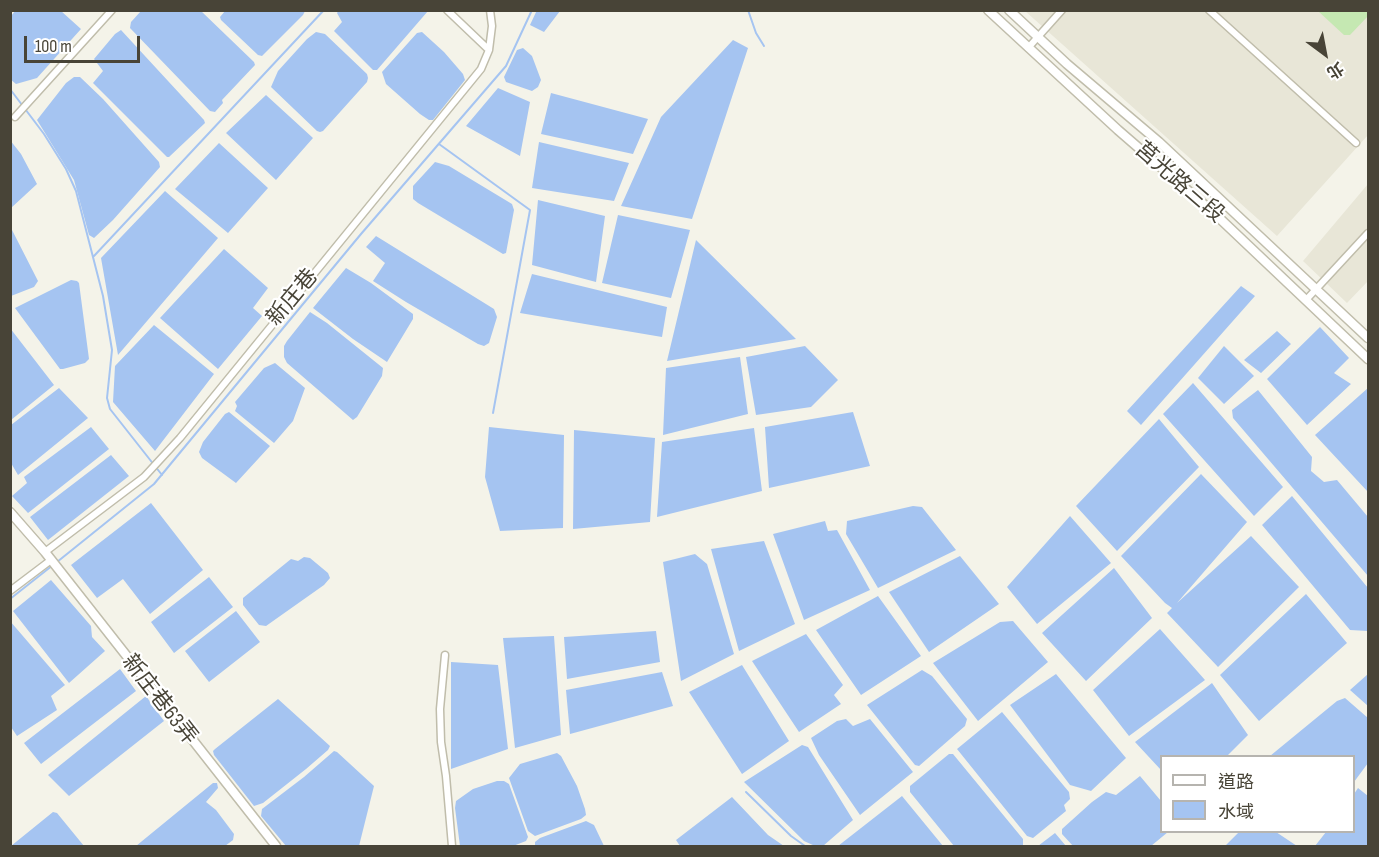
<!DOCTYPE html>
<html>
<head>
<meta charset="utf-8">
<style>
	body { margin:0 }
	#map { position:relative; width:1379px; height:857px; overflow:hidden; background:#f4f3e9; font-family:"Sofia Sans Condensed","Noto Sans TC",sans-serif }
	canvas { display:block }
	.frame { position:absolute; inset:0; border:12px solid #484437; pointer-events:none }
	.legend { position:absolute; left:1160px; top:755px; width:195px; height:78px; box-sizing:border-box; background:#fff; border:2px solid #b6b4af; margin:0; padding:8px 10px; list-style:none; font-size:18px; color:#484437 }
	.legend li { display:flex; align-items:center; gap:12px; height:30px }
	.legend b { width:30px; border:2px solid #b6b4af }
	.north { position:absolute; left:1295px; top:24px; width:60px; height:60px; -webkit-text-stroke:4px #fff; paint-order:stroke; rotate:148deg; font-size:16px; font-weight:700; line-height:24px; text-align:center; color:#484437 }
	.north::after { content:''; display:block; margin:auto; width:21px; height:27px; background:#484437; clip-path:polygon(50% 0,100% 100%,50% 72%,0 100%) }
	.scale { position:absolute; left:24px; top:36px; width:116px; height:27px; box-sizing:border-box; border:3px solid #484437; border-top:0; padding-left:8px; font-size:18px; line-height:21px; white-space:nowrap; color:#484437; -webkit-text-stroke:4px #fff; paint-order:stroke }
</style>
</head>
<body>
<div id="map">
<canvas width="1379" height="857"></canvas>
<div class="frame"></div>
<ul class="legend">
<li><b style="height:8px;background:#fff"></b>道路</li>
<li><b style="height:16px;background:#a5c4f1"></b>水域</li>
</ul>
<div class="north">北</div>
<div class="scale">100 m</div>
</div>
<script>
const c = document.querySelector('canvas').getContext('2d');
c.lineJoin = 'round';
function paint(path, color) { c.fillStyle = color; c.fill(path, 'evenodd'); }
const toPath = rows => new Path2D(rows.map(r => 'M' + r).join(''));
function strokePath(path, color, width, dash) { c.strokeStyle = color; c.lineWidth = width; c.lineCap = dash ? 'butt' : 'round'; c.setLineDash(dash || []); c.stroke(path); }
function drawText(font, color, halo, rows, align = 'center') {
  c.font = font + ' "Sofia Sans Condensed","Noto Sans TC",sans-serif'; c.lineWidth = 4.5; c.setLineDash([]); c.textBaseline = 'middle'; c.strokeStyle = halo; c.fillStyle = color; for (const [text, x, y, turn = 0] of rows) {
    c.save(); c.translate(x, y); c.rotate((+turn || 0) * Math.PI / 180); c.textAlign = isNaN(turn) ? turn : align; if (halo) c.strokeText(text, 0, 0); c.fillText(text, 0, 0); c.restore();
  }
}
paint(toPath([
	[1025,11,1368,11,1368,135,1277,236],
	[1368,184,1368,281,1347,303,1303,261]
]), '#e8e6d7');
paint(toPath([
	[1318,11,1368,11,1368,16,1350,35,1344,35]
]), '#c5e8b2');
paint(toPath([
	[16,10,61,11,81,29,37,78,16,84,10,79,11,16],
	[339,10,428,10,428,11,377,70,373,70,334,31,342,22,337,13],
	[537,10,560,10,560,11,544,32,530,25],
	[141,11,201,11,254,62,255,65,222,100,223,103,215,112,210,111,130,28,131,22],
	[225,11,225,10,305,11,303,15,262,56,258,55,221,20,220,17],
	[121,30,204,120,205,123,169,157,167,157,93,83,103,71,94,59,115,34],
	[316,32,325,34,367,74,368,78,367,82,323,131,320,132,317,131,271,87,278,71,307,39],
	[422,32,444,52,463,74,465,80,433,120,429,120,420,114,386,84,382,72,417,33],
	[733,40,748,48,692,219,621,206,661,117],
	[523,48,532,56,541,80,538,87,532,91,506,82,504,77,517,50],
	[74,77,80,77,103,99,159,162,160,167,113,220,94,238,89,235,74,180,37,120,66,83],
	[498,88,530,102,520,156,466,126],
	[551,93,648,119,633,154,541,134],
	[266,95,313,138,276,180,226,133],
	[10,140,21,154,37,184,11,208],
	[539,142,629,163,614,201,532,188],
	[219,143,268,188,228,233,175,189],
	[435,162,449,166,512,204,514,210,506,253,503,254,418,203,413,199,413,186],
	[165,191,218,238,118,355,101,258],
	[538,200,605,216,596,282,532,265],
	[618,215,690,230,671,298,602,283],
	[11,228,38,281,34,287,11,296],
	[376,236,494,309,497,317,489,343,484,346,478,344,406,302,373,281,385,263,366,247],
	[696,240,796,339,667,361],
	[224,249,268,288,253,308,262,316,218,369,160,318],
	[346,268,371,283,413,314,413,319,387,362,353,339,313,308],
	[532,274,667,307,662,337,520,313],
	[71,280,77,281,79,283,89,359,85,363,63,369,60,369,15,308],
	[1241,286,1255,296,1141,425,1127,411],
	[310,312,327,323,383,368,382,376,357,417,353,420,287,363,284,357,284,346,287,341],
	[154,325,214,374,155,451,113,402,115,366],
	[1320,327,1349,358,1334,373,1351,384,1307,425,1267,379],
	[10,328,54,385,11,420,10,420],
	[1277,331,1291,344,1261,373,1244,360],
	[805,346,838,380,811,407,756,415,746,357],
	[1224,346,1254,376,1224,404,1198,378],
	[740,357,748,414,663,435,666,368],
	[275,363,305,388,293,421,274,443,235,411,237,406,235,402,264,368],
	[1193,383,1283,487,1254,516,1163,414],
	[59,388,88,418,18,475,11,463,11,425],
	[1368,388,1368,492,1315,435],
	[1258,390,1312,457,1311,471,1324,482,1337,480,1368,517,1368,576,1233,418,1232,410],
	[229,412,270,446,236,483,202,458,199,452,203,442,225,414],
	[853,412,870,466,769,488,765,427],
	[1159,419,1199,467,1117,551,1076,506],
	[91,427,109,449,28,513,12,496,27,483,24,477],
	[489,427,564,435,563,528,500,531,485,477],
	[754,428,762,491,657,517,662,442],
	[574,430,655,438,650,522,573,529],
	[111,455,129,476,48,540,30,517],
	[1201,474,1247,522,1177,603,1251,536,1299,587,1218,667,1167,613,1172,608,1165,603,1121,556],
	[1292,496,1368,588,1368,631,1350,630,1262,525],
	[151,503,203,570,150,614,123,579,97,598,71,565],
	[913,506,922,507,956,550,878,588,846,534,847,521],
	[1070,516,1111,563,1037,624,1007,587],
	[825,521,828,531,837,530,870,590,804,620,773,534],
	[764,541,795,624,739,651,711,549],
	[695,554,707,564,734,654,681,681,663,562],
	[960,556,999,604,929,652,889,592],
	[304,557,310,558,328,573,330,578,324,585,266,626,259,625,243,605,243,598,291,559,298,561],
	[1114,568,1152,618,1086,681,1042,633],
	[209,577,233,607,174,653,151,622],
	[51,580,91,626,92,637,105,651,69,683,13,611],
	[1306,594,1347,643,1259,721,1220,675],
	[878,596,921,656,861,695,816,630],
	[236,611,260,642,209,682,185,651],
	[10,621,65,685,51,696,57,710,17,736,11,727],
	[1013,621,1048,662,978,721,933,663,1000,622],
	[1160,629,1205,680,1129,736,1093,690],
	[656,631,660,662,567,679,564,637],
	[806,634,843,685,834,695,841,704,799,732,752,661],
	[554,636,561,735,515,748,503,638],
	[451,662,498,665,508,749,451,769],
	[742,665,789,741,742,774,689,692],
	[120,669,136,691,41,764,24,743],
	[922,670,932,676,967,719,965,726,919,766,915,765,867,705],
	[662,672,673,706,570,734,566,690],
	[1056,674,1126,758,1091,791,1070,785,1010,705],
	[1368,674,1368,706,1350,690],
	[1212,683,1248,735,1227,756,1162,756,1161,770,1135,742],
	[146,696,164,721,69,796,48,775],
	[1345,698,1368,718,1368,763,1354,782,1354,756,1270,756,1337,701],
	[278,699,330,746,328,750,306,769,263,803,254,806,214,755,213,751,215,749],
	[1002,712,1069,792,1070,799,1064,805,1066,811,1033,838,1027,836,957,749],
	[846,719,853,726,870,719,913,772,860,815,819,755,811,738,837,721],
	[802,745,808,747,853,820,823,846,815,846,804,841,744,782],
	[334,751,337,752,374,786,359,846,286,846,261,816,262,809,304,777],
	[557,753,561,756,577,786,585,809,586,815,581,819,535,836,528,831,509,778,520,764],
	[949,754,953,754,1023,839,1023,845,1020,846,954,846,910,792,910,786],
	[1140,776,1161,801,1162,832,1168,832,1151,846,1073,846,1062,834,1062,829,1092,802,1106,792,1116,795],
	[497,781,504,781,509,784,528,837,526,841,513,846,460,846,455,808,456,801,473,789],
	[213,783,217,783,218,788,206,802,216,810,234,834,233,840,225,846,136,846],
	[1358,788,1368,796,1368,846,1315,846,1326,832,1354,832,1354,794],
	[902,796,943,846,838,846],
	[732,797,768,835,784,846,680,846,676,840],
	[53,812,57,813,84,846,11,846],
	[586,821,594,825,604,846,535,846,535,842,540,838],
	[1239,832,1276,832,1297,846,1225,846],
	[1055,833,1066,846,1038,846]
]), '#a5c4f1');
strokePath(toPath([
	[748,10,756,33,764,46],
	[10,89,44,134,66,169,76,191,103,296,112,350,107,398,110,409,162,475],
	[439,144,530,210,493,413],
	[94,256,324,10],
	[57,562,154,484,361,234,506,66,532,10],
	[10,599,53,565],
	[746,792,791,836,805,846]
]), '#a5c4f1', 2);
const minor = toPath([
	[447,10,489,50],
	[1209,10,1356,143],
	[1028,48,1062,10],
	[15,117,112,10],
	[1306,300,1368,233],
	[45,552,144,477,180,438,481,69,489,50,492,26,490,10],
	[10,591,51,560],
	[445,655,440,709,441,742,446,776,452,846]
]);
const tertiary = toPath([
	[988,10,1118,130,1215,214,1368,359],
	[1009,10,1067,64,1159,142,1368,338],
	[10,512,45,552,276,846]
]);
strokePath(minor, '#c0bdab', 9);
strokePath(tertiary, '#c0bdab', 11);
strokePath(minor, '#fff', 6);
strokePath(tertiary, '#fff', 8);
drawText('22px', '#484437', '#fff', [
	["莒光路三段",1179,183,41],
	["新庄巷",293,298,-50],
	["新庄巷63弄",159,700,52]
]);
</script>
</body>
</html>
